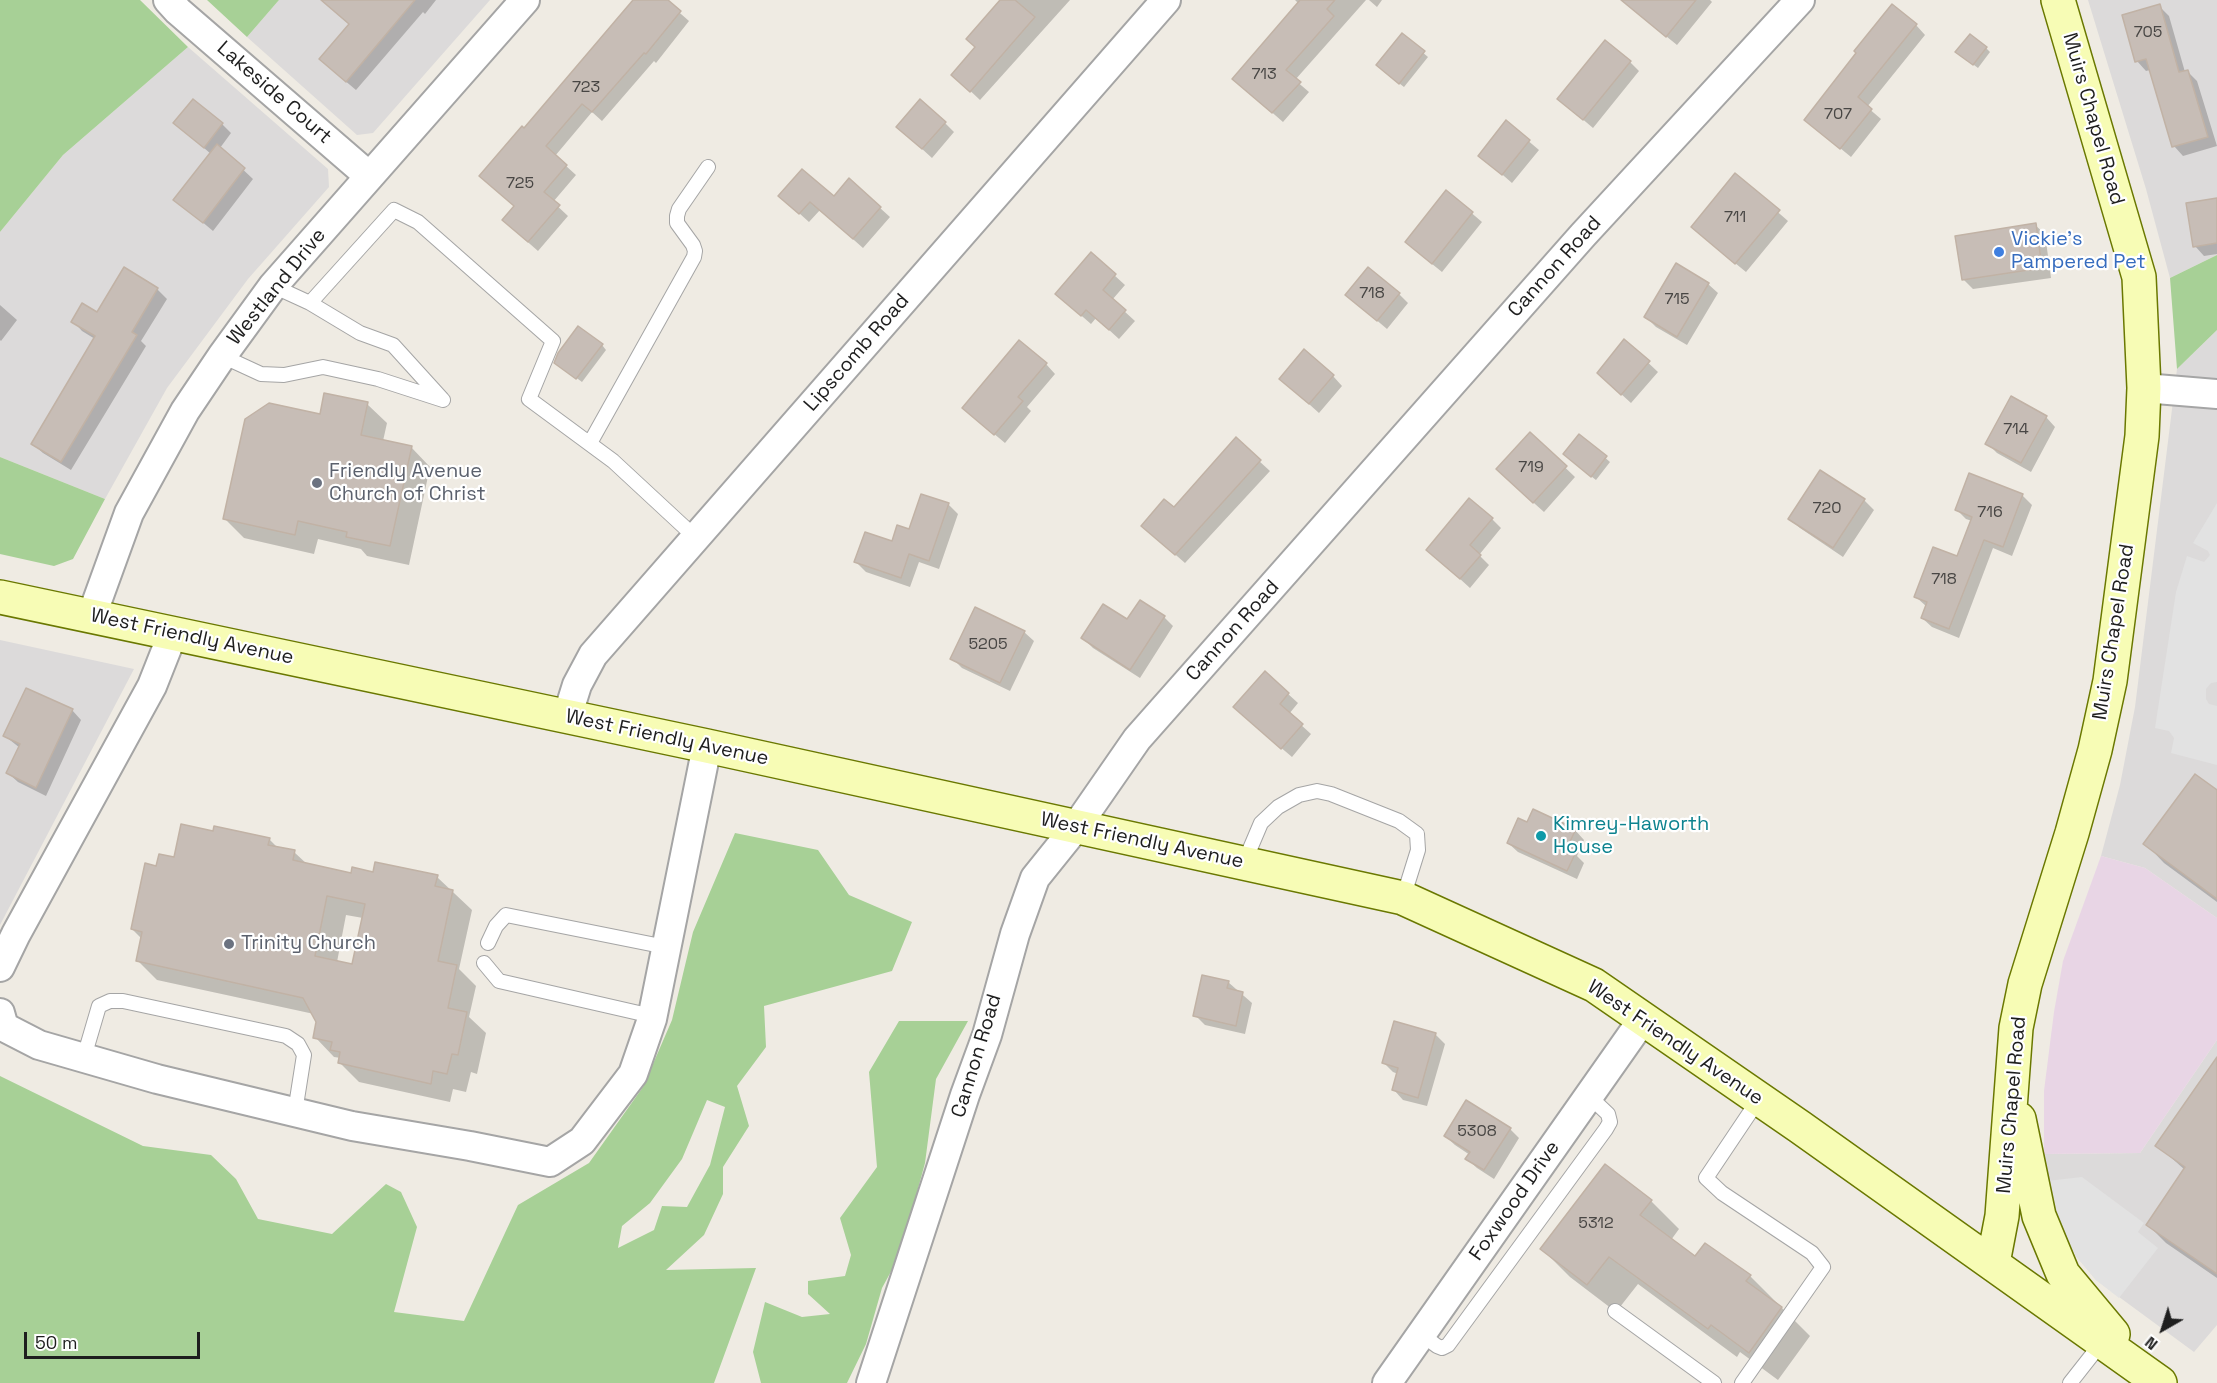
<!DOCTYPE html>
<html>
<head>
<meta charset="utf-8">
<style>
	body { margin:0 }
	#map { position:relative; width:2217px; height:1383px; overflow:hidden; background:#efebe3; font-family:"Space Grotesk",sans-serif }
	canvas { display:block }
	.north { position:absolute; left:2133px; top:1299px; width:60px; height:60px; -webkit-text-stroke:4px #fff; paint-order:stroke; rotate:219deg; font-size:16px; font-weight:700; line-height:24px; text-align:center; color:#1e1e1e }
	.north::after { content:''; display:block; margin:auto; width:21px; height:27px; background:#1e1e1e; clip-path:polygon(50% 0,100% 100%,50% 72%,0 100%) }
	.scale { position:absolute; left:24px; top:1332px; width:176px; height:27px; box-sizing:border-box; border:3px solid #1e1e1e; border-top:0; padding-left:8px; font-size:18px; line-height:21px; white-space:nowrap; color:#1e1e1e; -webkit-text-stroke:4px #fff; paint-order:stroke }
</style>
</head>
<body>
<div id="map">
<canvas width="2217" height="1383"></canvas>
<div class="north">N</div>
<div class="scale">50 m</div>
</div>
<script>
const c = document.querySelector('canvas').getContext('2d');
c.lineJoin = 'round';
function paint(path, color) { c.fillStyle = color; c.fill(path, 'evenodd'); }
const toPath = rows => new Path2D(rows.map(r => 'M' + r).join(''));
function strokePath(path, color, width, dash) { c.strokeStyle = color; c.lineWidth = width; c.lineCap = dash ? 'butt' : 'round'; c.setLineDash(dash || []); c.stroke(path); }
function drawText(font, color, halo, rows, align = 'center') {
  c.font = font + ' "Space Grotesk",sans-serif'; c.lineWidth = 4.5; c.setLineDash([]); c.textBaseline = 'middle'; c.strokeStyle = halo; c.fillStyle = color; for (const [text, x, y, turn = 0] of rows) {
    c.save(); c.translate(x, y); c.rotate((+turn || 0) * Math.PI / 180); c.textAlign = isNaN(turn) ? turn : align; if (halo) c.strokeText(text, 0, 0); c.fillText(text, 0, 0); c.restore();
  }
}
paint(toPath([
	[279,0,490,0,373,133,357,135,247,37],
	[2088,0,2217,0,2217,255,2170,278,2146,189],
	[188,47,328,169,329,187,248,279,167,388,105,499,0,457,0,232,63,155],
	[2217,330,2217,918,2145,868,2101,856,2120,785,2135,707,2177,369],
	[0,640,134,669,0,925],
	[2217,1040,2217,1325,2194,1352,2096,1280,2076,1256,2047,1181,2044,1154,2140,1153]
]), '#dcdada');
paint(toPath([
	[2101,856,2145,868,2217,918,2217,1040,2140,1153,2044,1154,2044,1091,2054,1012,2063,961]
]), '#e8d5e5');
paint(toPath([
	[0,0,140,0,188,47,63,155,0,232],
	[207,0,279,0,247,37],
	[2217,255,2217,330,2177,369,2170,278],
	[0,457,105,499,73,559,54,566,0,554],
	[735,833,818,850,849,895,912,922,892,971,764,1006,766,1047,737,1086,749,1126,723,1167,723,1194,704,1235,666,1270,756,1268,714,1383,0,1383,0,1076,143,1146,211,1155,236,1179,258,1219,332,1234,386,1184,401,1192,417,1227,394,1312,464,1321,518,1205,589,1163,643,1087,672,1020,693,932],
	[707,1100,725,1107,710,1165,687,1207,662,1206,654,1230,618,1248,622,1226,650,1203,682,1159],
	[899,1021,968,1021,936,1079,925,1163,900,1255,882,1288,866,1344,847,1383,761,1383,753,1352,765,1302,802,1317,830,1314,808,1294,808,1281,845,1276,851,1255,840,1218,877,1167,869,1072]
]), '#a7d096');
paint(toPath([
	[2217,503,2217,682,2211,683,2206,689,2206,699,2209,704,2217,706,2217,765,2171,753,2174,738,2169,731,2155,728,2176,592,2187,556,2204,562,2210,555,2208,551,2193,543],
	[2082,1177,2144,1223,2138,1232,2158,1248,2119,1298,2096,1280,2076,1256,2063,1232,2053,1207,2047,1181]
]), '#e2e2e2');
paint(toPath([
	[323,0,436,0,425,14,423,12,356,90,331,69,350,25],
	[634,0,665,0,689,21,656,63,654,61,602,121,592,112,555,156,576,175,553,202,568,216,538,251,514,230,524,130],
	[1002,0,1070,0,980,100,963,84],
	[1295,0,1366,0,1295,80,1309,92,1283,122,1244,88,1299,4],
	[1369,0,1382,0,1377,7],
	[1635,0,1710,0,1712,2,1677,45,1640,15],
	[2159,6,2169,16,2185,72,2188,72,2197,81,2217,146,2183,156,2174,146,2150,70,2146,71,2137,61],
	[1916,25,1925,35,1867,107,1881,119,1851,157,1806,120,1858,53],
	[1402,35,1428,57,1404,87,1382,70],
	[1986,48,1990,52,1978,68,1962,56],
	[1630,62,1639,71,1593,128,1559,99],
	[1506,122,1539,150,1512,183,1480,155],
	[175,123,222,124,231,133,220,148,253,179,213,231,175,199,211,154],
	[945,123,954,132,932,158,898,127],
	[1735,175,1788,221,1746,272,1702,236],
	[849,180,890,217,863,248,820,210,809,222,780,196,834,198],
	[1447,192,1482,222,1442,272,1416,251],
	[2217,201,2217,254,2204,256,2195,246],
	[2035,225,2045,234,2051,278,1973,289,1964,280],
	[1091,254,1125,285,1112,300,1135,321,1119,339,1096,318,1091,324,1067,303],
	[1677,265,1708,284,1718,293,1687,345,1656,327,1646,317],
	[124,269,157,289,167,299,141,341,146,346,71,470,43,453,33,444,95,339,82,331,73,321,97,314],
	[1399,294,1408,303,1387,329,1347,295],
	[0,305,17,320,1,341,0,340],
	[1625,341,1658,372,1631,403,1608,382],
	[602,345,606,350,582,382,558,364],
	[1046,364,1055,374,1027,407,1031,411,1005,443,974,417],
	[1333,376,1342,386,1319,413,1291,388],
	[367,404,387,423,383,441,411,447,430,467,409,565,367,556,361,549,318,539,314,554,244,538,225,519,321,416],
	[2046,417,2055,427,2031,472,1997,453,1987,443],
	[1530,434,1575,477,1544,512,1507,479],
	[1580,436,1610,462,1596,480,1569,459],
	[1236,440,1270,471,1185,563,1153,535],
	[1821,472,1864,500,1874,510,1843,557,1800,528,1790,519],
	[2022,495,2032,505,2012,556,1993,548,1959,638,1932,627,1922,618,1927,607,1916,597,1958,558,1972,521,1966,519,1957,510],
	[948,504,958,514,939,569,919,562,910,587,866,572,856,562,910,531],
	[1492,519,1501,528,1479,555,1489,565,1470,588,1428,550],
	[1164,617,1173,626,1140,678,1093,648,1083,638,1128,622],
	[1024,632,1034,641,1010,691,962,668,952,658],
	[1265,673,1298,703,1289,714,1311,734,1292,757,1245,717],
	[72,710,81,720,46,796,18,782,8,773,20,748,5,736],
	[2217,792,2217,902,2164,863,2145,843],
	[1528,824,1575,830,1584,840,1577,856,1584,863,1577,879,1518,852,1508,843],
	[214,833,269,839,278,848,294,852,308,865,352,874,374,873,437,877,472,910,459,969,476,986,469,1017,486,1033,477,1074,471,1072,466,1092,453,1089,450,1102,359,1082,340,1063,341,1058,334,1057,315,1037,318,1022,314,1014,157,980,138,961,142,939,132,929,157,867,176,859],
	[346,915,363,918,354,966,337,962],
	[1228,982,1252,1003,1245,1034,1205,1025,1195,1015],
	[1435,1034,1445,1044,1427,1106,1403,1100,1394,1090,1398,1074,1393,1072,1384,1063],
	[2217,1060,2217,1278,2166,1243,2147,1224,2185,1170,2157,1145],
	[1510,1129,1519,1138,1494,1179,1477,1168,1467,1159,1470,1155,1455,1145,1445,1136],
	[1651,1201,1679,1229,1671,1240,1696,1258,1750,1276,1810,1336,1778,1380,1740,1352,1737,1357,1638,1284,1616,1312,1570,1277,1542,1249]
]), '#0003');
const building = toPath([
	[321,0,415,0,346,82,319,59,349,24,321,0],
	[633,0,668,0,681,11,646,54,644,53,592,112,582,104,546,146,567,165,544,192,560,205,528,242,502,220,514,206,479,176,522,126,524,128,633,0],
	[1000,0,1015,0,1035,17,970,92,951,75,975,47,966,39,1000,0],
	[1300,0,1335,0,1327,9,1334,16,1286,70,1301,82,1272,113,1232,79,1300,0],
	[1621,0,1696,0,1666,37,1621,0],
	[1892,4,1917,24,1858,97,1872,109,1840,149,1804,120,1856,53,1854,51,1892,4],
	[2160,4,2179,72,2188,70,2208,137,2172,147,2146,59,2135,62,2122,15,2160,4],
	[1402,33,1425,51,1399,84,1376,65,1402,33],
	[1970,34,1987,47,1973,65,1955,52,1970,34],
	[1605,40,1631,61,1583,120,1557,99,1605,40],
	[193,99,223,123,204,148,173,123,193,99],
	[920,99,946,122,922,149,896,127,920,99],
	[1506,120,1530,140,1502,175,1478,156,1506,120],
	[217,144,245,168,203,223,173,200,217,144],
	[802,169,834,196,849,178,881,207,853,239,810,202,799,214,778,196,802,169],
	[1735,173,1780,210,1735,264,1691,227,1735,173],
	[1446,190,1473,212,1432,264,1405,242,1446,190],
	[2217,198,2217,243,2193,247,2186,203,2217,198],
	[2036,223,2042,268,1962,280,1955,236,2036,223],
	[1091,252,1116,274,1103,290,1126,310,1109,330,1086,310,1081,316,1055,294,1091,252],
	[1676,263,1709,283,1677,337,1644,317,1676,263],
	[124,267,158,288,132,332,137,335,61,462,31,444,95,336,71,322,82,303,97,312,124,267],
	[1368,267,1400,293,1377,321,1345,295,1368,267],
	[578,326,603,344,576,379,554,363,558,353,578,326],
	[1624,339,1650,361,1621,395,1597,373,1624,339],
	[1019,340,1047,363,1018,397,1023,401,994,435,962,408,1019,340],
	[1304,349,1334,375,1309,404,1279,379,1304,349],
	[324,393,368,402,361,435,412,446,390,546,346,537,347,532,298,521,295,535,223,519,245,419,269,403,320,414,324,393],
	[2011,396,2047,416,2021,463,1985,444,2011,396],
	[1530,432,1567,466,1533,503,1496,469,1530,432],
	[1579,434,1607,456,1591,477,1563,454,1579,434],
	[1236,437,1261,460,1175,555,1141,526,1164,499,1174,507,1236,437],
	[1820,470,1865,499,1833,548,1788,519,1820,470],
	[1969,473,2023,494,2003,547,1984,540,1949,629,1921,618,1927,602,1914,597,1933,547,1957,556,1972,517,1955,510,1969,473],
	[921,494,949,503,929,561,909,554,901,578,854,562,865,532,892,541,897,525,909,529,921,494],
	[1469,498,1493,518,1470,545,1481,555,1460,579,1426,550,1469,498],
	[1140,600,1165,616,1130,670,1081,638,1103,604,1127,619,1140,600],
	[975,607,1025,631,1000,683,950,659,975,607],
	[1265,671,1289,693,1280,704,1303,724,1281,749,1233,707,1265,671],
	[26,688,73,709,36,788,6,773,20,744,3,736,26,688],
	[2195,774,2217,790,2217,899,2143,844,2195,774],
	[1533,809,1576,829,1567,848,1576,852,1567,871,1507,843,1518,818,1527,822,1533,809],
	[181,824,213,831,214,826,270,838,268,845,295,850,293,860,351,873,352,867,373,872,375,862,438,875,435,886,453,890,438,961,457,965,448,1008,467,1012,458,1055,452,1054,447,1074,433,1071,431,1084,338,1063,340,1052,330,1050,332,1042,313,1038,316,1022,303,998,136,961,142,932,131,929,145,863,156,866,159,854,174,857,181,824],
	[327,896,365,904,352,964,315,956,327,896],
	[1202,975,1229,981,1227,988,1243,992,1236,1026,1193,1016,1202,975],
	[1394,1021,1436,1033,1418,1098,1392,1090,1398,1068,1382,1063,1394,1021],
	[2217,1057,2217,1274,2146,1225,2185,1167,2155,1146,2217,1057],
	[1466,1100,1511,1128,1484,1170,1465,1159,1470,1152,1444,1136,1466,1100],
	[1605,1164,1652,1200,1640,1215,1695,1256,1705,1243,1751,1275,1746,1281,1782,1307,1749,1353,1711,1325,1708,1329,1609,1257,1587,1285,1540,1249,1605,1164]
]);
paint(building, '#c7bdb6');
strokePath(building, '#c1b2a5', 1.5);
const service = toPath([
	[273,286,310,303,394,210,418,222,553,341,529,399,613,461,695,537],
	[310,303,360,333,393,345,442,399],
	[222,356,261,374,284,375,323,367,378,379,443,400],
	[590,443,694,257,695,251,693,245,677,223,677,216,679,209,708,167],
	[1244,863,1261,823,1278,807,1299,795,1317,791,1331,794,1399,821,1417,834,1418,850,1403,898],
	[488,943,496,926,506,915,666,947],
	[484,963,499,981,652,1016],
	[84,1057,99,1006,110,1001,123,1001,286,1036,298,1044,304,1055,295,1112],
	[1615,1311,1714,1383],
	[1421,1334,1437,1346,1442,1348,1448,1345,1606,1129,1610,1122,1608,1114,1589,1096],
	[1742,1383,1823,1267,1812,1253,1722,1193,1706,1178,1759,1099],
	[2070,1383,2103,1341]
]);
const minor = toPath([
	[168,0,178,11,369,176],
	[2144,388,2217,394],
	[92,615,129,513,185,411,222,356,273,286,525,0],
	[567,717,577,685,593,655,1166,0],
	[0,967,16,934,152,686,173,633],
	[0,1013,4,1027,39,1045,157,1079,352,1126,470,1146,550,1162,582,1141,633,1074,652,1019,707,746],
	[871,1383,965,1095,987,1035,1015,934,1035,878,1076,827,1137,739,1583,235,1800,0],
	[1387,1383,1643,1019]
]);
const secondary = toPath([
	[0,597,707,746,1403,898,1594,985,1800,1127,2160,1383],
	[2019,1119,2039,1216,2063,1274,2113,1334],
	[1993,1263,2002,1216,2016,1028,2025,984,2072,833,2095,750,2110,681,2142,436,2144,388,2139,277,2058,0]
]);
strokePath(service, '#a5a5a5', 16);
strokePath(minor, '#a5a5a5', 32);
strokePath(secondary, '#6a7801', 36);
strokePath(service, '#fff', 14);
strokePath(minor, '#fff', 28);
strokePath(secondary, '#f7fcb5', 33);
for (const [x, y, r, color] of [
	[1999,252,6,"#3f7fe0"],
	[317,483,6,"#6b7280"],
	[1541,836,6,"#0f9aa8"],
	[229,944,6,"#6b7280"]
]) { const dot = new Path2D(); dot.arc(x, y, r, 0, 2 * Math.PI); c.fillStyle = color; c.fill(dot); strokePath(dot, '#fff', 2); }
drawText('16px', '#484644', null, [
	["705",2148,33],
	["713",1264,75],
	["723",586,88],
	["707",1838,115],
	["725",520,184],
	["711",1735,218],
	["718",1372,294],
	["715",1677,300],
	["714",2016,430],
	["719",1531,468],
	["720",1827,509],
	["716",1990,513],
	["718",1944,580],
	["5205",988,645],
	["5308",1477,1132],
	["5312",1596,1224]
]);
drawText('20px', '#1e1e1e', '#fff', [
	["Lakeside Court",274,93,41],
	["Muirs Chapel Road",2093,119,74],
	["Cannon Road",1555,267,-48],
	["Westland Drive",277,287,-51],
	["Lipscomb Road",857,353,-49],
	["Cannon Road",1233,631,-48],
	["Muirs Chapel Road",2114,632,-81],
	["West Friendly Avenue",192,637,12],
	["West Friendly Avenue",667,738,12],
	["West Friendly Avenue",1142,841,12],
	["West Friendly Avenue",1675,1043,34],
	["Cannon Road",977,1056,-73],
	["Muirs Chapel Road",2012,1105,-85],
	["Foxwood Drive",1515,1201,-55]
]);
drawText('20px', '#366cbe', '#fff', [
	["Vickie's",2011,240],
	["Pampered Pet",2011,263]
], 'left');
drawText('20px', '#5b616d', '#fff', [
	["Friendly Avenue",329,472],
	["Church of Christ",329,495],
	["Trinity Church",241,944]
], 'left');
drawText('20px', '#0d838f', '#fff', [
	["Kimrey-Haworth",1553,825],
	["House",1553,848]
], 'left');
</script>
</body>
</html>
